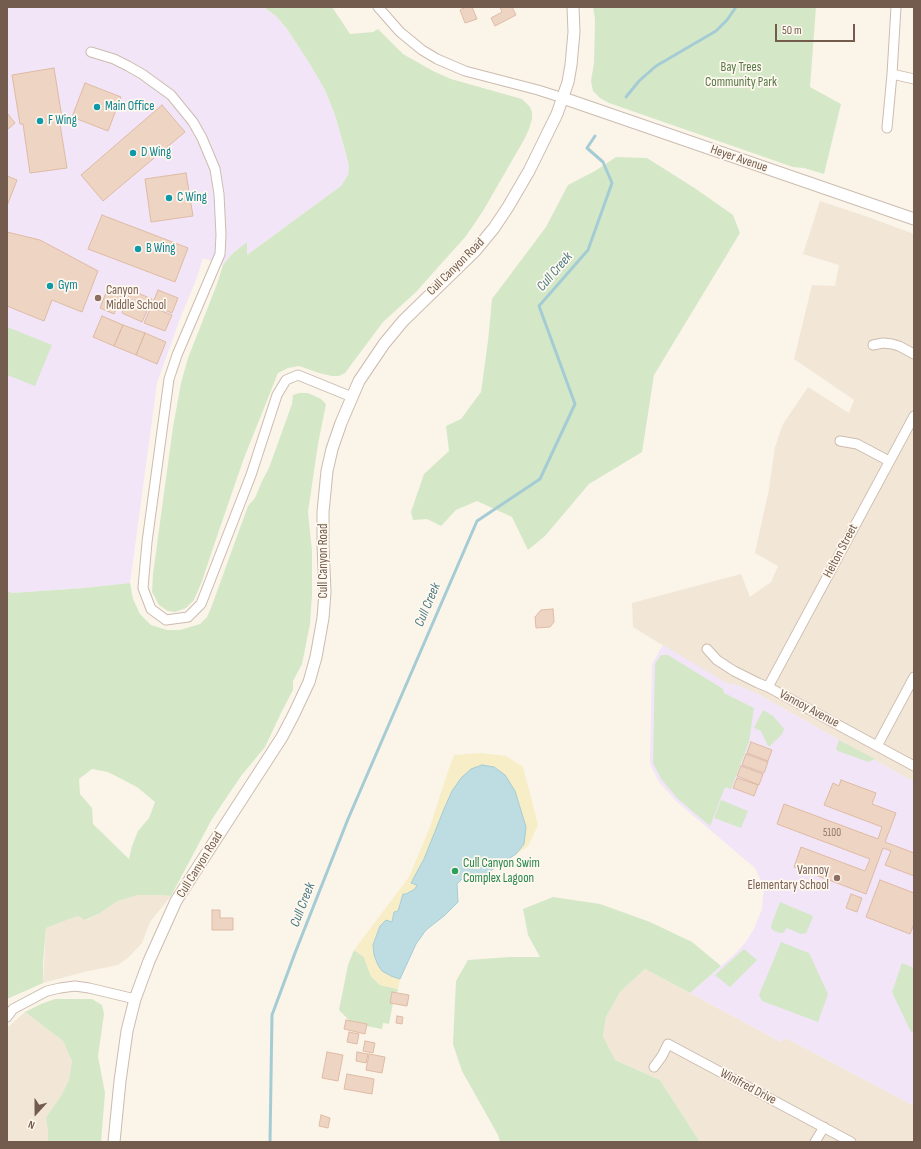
<!DOCTYPE html>
<html>
<head>
<meta charset="utf-8">
<style>
	body { margin:0 }
	#map { position:relative; width:921px; height:1149px; overflow:hidden; background:#fbf4e9; font-family:"Sofia Sans Condensed",sans-serif }
	canvas { display:block }
	.frame { position:absolute; inset:0; border:8px solid #735c4e; pointer-events:none }
	.north { position:absolute; left:16px; top:1093px; width:40px; height:40px; -webkit-text-stroke:3px #fef8ef; paint-order:stroke; rotate:201deg; font-size:11px; font-weight:700; line-height:16px; text-align:center; color:#735c4e }
	.north::after { content:''; display:block; margin:auto; width:14px; height:18px; background:#735c4e; clip-path:polygon(50% 0,100% 100%,50% 72%,0 100%) }
	.scale { position:absolute; left:775px; top:24px; width:80px; height:18px; box-sizing:border-box; border:2px solid #735c4e; border-top:0; padding-left:5px; font-size:12px; line-height:14px; white-space:nowrap; color:#735c4e; -webkit-text-stroke:3px #fef8ef; paint-order:stroke }
</style>
</head>
<body>
<div id="map">
<canvas width="921" height="1149"></canvas>
<div class="frame"></div>
<div class="north">N</div>
<div class="scale">50 m</div>
</div>
<script>
const c = document.querySelector('canvas').getContext('2d');
c.lineJoin = 'round';
function paint(path, color) { c.fillStyle = color; c.fill(path, 'evenodd'); }
const toPath = rows => new Path2D(rows.map(r => 'M' + r).join(''));
function strokePath(path, color, width, dash) { c.strokeStyle = color; c.lineWidth = width; c.lineCap = dash ? 'butt' : 'round'; c.setLineDash(dash || []); c.stroke(path); }
function drawText(font, color, halo, rows, align = 'center') {
  c.font = font + ' "Sofia Sans Condensed",sans-serif'; c.lineWidth = 3.5; c.setLineDash([]); c.textBaseline = 'middle'; c.strokeStyle = halo; c.fillStyle = color; for (const [text, x, y, turn = 0] of rows) {
    c.save(); c.translate(x, y); c.rotate((+turn || 0) * Math.PI / 180); c.textAlign = isNaN(turn) ? turn : align; if (halo) c.strokeText(text, 0, 0); c.fillText(text, 0, 0); c.restore();
  }
}
paint(toPath([
	[820,201,868,217,914,234,914,782,756,693,734,684,732,686,708,673,633,627,632,603,741,574,750,597,771,582,778,566,755,553,769,489,775,447,783,424,808,387,849,413,854,400,794,359,812,285,835,286,839,265,803,254],
	[138,895,155,895,171,896,150,922,142,943,128,958,118,965,84,972,43,983,46,928,78,916,86,920,100,913,118,901],
	[645,969,781,1042,786,1038,914,1106,914,1142,700,1142,660,1080,615,1060,603,1036,606,1017,620,992],
	[25,1012,63,1041,72,1061,69,1080,61,1096,46,1117,48,1133,48,1142,7,1142,7,1028]
]), '#f2e6d7');
paint(toPath([
	[7,7,263,7,276,16,287,29,310,64,325,90,335,115,349,166,348,175,341,186,247,255,247,242,232,254,223,265,203,258,196,280,181,316,157,383,130,583,84,588,12,593,7,591],
	[663,645,732,686,733,683,756,693,914,782,914,1106,786,1038,781,1042,690,993,735,954,745,943,754,929,762,909,764,887,755,868,676,801,659,782,650,764,652,664]
]), '#f1e5f7');
paint(toPath([
	[265,7,332,7,350,34,373,32,378,29,403,54,433,71,451,79,522,99,530,107,532,112,532,119,529,129,525,138,483,211,466,236,416,292,383,322,345,373,339,376,332,376,319,373,299,366,288,368,278,373,244,458,215,542,202,581,194,600,186,608,175,612,168,611,159,605,152,592,153,574,173,427,181,383,188,358,217,284,223,265,232,254,247,242,247,255,330,194,341,186,348,175,349,166,343,143,335,115,325,90,310,64,287,29,276,16,265,8],
	[593,7,816,7,810,87,841,104,824,174,804,168,793,167,609,103,600,98,593,91,591,81,594,63,595,19],
	[616,157,647,158,696,189,733,215,740,233,654,375,642,452,589,484,545,536,528,550,512,517,477,501,456,510,441,526,427,519,413,520,411,512,424,474,449,451,446,426,461,419,481,392,488,341,492,299,546,227,568,185,595,171],
	[7,327,52,345,35,386,7,375],
	[299,393,308,393,321,399,326,404,318,444,308,512,312,551,312,595,310,624,302,664,293,681,293,690,281,713,265,747,241,776,212,819,171,896,155,895,138,895,118,901,100,913,85,920,78,916,46,928,43,963,43,983,7,999,7,591,12,593,84,588,130,583,133,599,140,614,151,625,167,630,180,630,200,624,207,617,211,608,248,506,255,498,262,481,269,468,292,404,293,395],
	[92,769,108,772,137,787,155,802,149,818,138,831,132,846,129,859,93,824,92,808,80,794,79,779],
	[661,655,668,655,723,689,724,693,754,708,749,742,731,789,725,787,710,826,678,799,662,780,653,763,655,664],
	[763,710,773,716,784,729,782,734,770,746,768,746,761,731,754,728],
	[839,740,875,759,868,762,838,751,836,749],
	[721,800,748,811,741,828,714,818],
	[553,897,600,904,650,922,692,942,721,966,690,993,645,969,620,992,606,1017,603,1036,615,1060,660,1080,700,1142,500,1142,498,1135,462,1071,453,1044,456,981,468,960,510,957,540,957,528,935,523,909],
	[780,902,811,915,813,917,806,933,801,934,787,928,783,933,781,933,774,931,771,928,771,926],
	[781,942,809,953,828,994,818,1022,762,1001,759,995],
	[744,949,757,960,730,987,715,975],
	[354,950,364,957,371,976,380,985,398,989,397,993,392,992,393,1003,389,1024,383,1023,382,1029,366,1026,366,1024,350,1021,339,1010,348,965],
	[902,963,914,968,914,1033,911,1032,892,992],
	[55,999,92,999,102,1005,104,1014,98,1056,105,1093,101,1142,48,1142,48,1133,46,1117,61,1096,69,1080,72,1061,63,1041,25,1012,41,1004]
]), '#d4e8c8');
paint(toPath([
	[480,753,506,756,523,767,538,825,528,846,505,862,505,860,516,854,433,839,418,873,412,883,417,885,415,889,406,894,403,894,398,911,394,912,392,922,380,926,373,945,374,955,378,965,391,976,400,979,398,989,380,985,371,976,364,957,354,950,409,877,430,827,446,777,454,755]
]), '#f7edc6');
const water = toPath([
	[482,765,494,767,505,775,515,791,526,827,524,844,516,854,481,877,463,878,457,884,458,902,444,916,426,930,416,944,400,979,391,976,382,971,378,965,374,955,373,945,380,926,386,920,392,922,394,912,398,911,403,894,406,894,415,889,417,885,411,883,424,859,444,809,452,791,461,778,471,769,482,765]
]);
paint(water, '#bedde3');
strokePath(water, '#a5ccd4', 1);
strokePath(toPath([
	[626,97,639,81,656,66,716,31,727,20,736,7],
	[270,1142,272,1015,295,953,348,819,477,521,540,479,575,404,539,306,588,250,612,183,603,162,587,148,595,136]
]), '#a5ccd4', 3);
const building = toPath([
	[466,7,472,7,477,19,465,23,460,10,466,7],
	[500,7,512,7,516,15,495,26,491,18,502,12,500,7],
	[54,68,62,118,59,118,67,168,30,173,23,124,20,124,12,75,54,68],
	[85,83,121,97,108,131,72,117,85,83],
	[162,105,185,132,103,201,81,175,162,105],
	[7,113,15,123,7,130,7,113],
	[186,173,193,216,151,222,145,179,186,173],
	[7,176,17,180,7,206,7,176],
	[102,215,188,248,175,282,88,249,102,215],
	[7,232,40,240,98,271,82,312,52,300,44,321,7,306,7,232],
	[107,290,121,296,114,314,100,308,107,290],
	[131,290,152,299,147,310,127,301,131,290],
	[158,290,178,298,172,313,152,305,158,290],
	[126,302,147,311,142,322,122,313,126,302],
	[151,307,172,315,165,331,144,323,151,307],
	[102,316,123,325,114,346,93,337,102,316],
	[123,325,145,333,136,355,114,346,123,325],
	[145,333,166,342,157,364,136,355,145,333],
	[553,609,554,622,550,627,536,628,535,617,541,610,553,609],
	[751,742,772,750,768,761,747,753,751,742],
	[746,754,768,762,764,773,742,765,746,754],
	[741,766,763,774,759,785,737,776,741,766],
	[737,778,758,785,754,796,733,788,737,778],
	[841,780,876,793,872,804,896,813,885,842,914,853,914,876,885,865,891,851,883,848,866,894,794,867,801,847,865,871,870,859,777,824,784,804,878,839,882,827,824,805,833,783,839,786,841,780],
	[880,880,914,893,914,924,910,934,866,917,880,880],
	[851,894,862,898,857,912,846,908,851,894],
	[212,910,220,910,220,918,233,918,233,930,212,930,212,910],
	[392,992,409,995,407,1006,390,1003,392,992],
	[397,1016,403,1017,402,1024,396,1023,397,1016],
	[346,1020,367,1024,365,1034,344,1029,346,1020],
	[349,1032,359,1034,357,1044,347,1042,349,1032],
	[365,1041,375,1043,373,1053,363,1051,365,1041],
	[327,1052,343,1055,338,1081,322,1078,327,1052],
	[357,1052,368,1054,366,1063,356,1061,357,1052],
	[369,1054,385,1057,382,1073,366,1070,369,1054],
	[347,1074,374,1079,372,1094,344,1089,347,1074],
	[321,1115,330,1118,328,1128,319,1126,321,1115]
]);
paint(building, '#eed4c2');
strokePath(building, '#dfbba4', 1);
const minor = toPath([
	[378,7,400,32,422,50,437,59,465,71,538,90,563,98],
	[91,52,114,59,128,66,142,74,171,95,193,122,202,138,215,169,219,194,221,235,220,254,177,355,169,379,147,542,143,588,151,609,166,620,188,617,201,604,251,475,277,395,286,380,298,375,352,397],
	[892,74,914,79],
	[887,128,892,74,896,7],
	[873,345,883,343,892,344,899,346,914,354],
	[840,441,857,444,889,461],
	[707,649,717,660,734,671,758,683,768,687,914,766],
	[768,687,914,416],
	[877,746,914,677],
	[7,1017,13,1009,47,991,60,988,75,986,89,988,135,999],
	[654,1067,662,1056,668,1044,851,1142],
	[815,1142,824,1127]
]);
const tertiary = toPath([
	[563,98,914,219],
	[114,1142,120,1081,127,1031,135,999,149,961,176,901,205,856,282,737,294,714,309,682,316,657,323,618,325,592,323,545,323,512,327,471,332,449,341,423,359,381,384,344,403,321,475,251,494,228,508,207,529,171,557,114,568,82,571,65,574,32,573,7]
]);
strokePath(minor, '#ccbcaf', 11);
strokePath(tertiary, '#ccbcaf', 13);
strokePath(minor, '#fff', 9);
strokePath(tertiary, '#fff', 11);
for (const [x, y, r, color] of [
	[97,107,4,"#0f9aa8"],
	[40,121,4,"#0f9aa8"],
	[133,153,4,"#0f9aa8"],
	[169,198,4,"#0f9aa8"],
	[138,249,4,"#0f9aa8"],
	[50,286,4,"#0f9aa8"],
	[98,298,4,"#8d6e63"],
	[455,871,4,"#2e9e5b"],
	[837,878,4,"#8d6e63"]
]) { const dot = new Path2D(); dot.arc(x, y, r, 0, 2 * Math.PI); c.fillStyle = color; c.fill(dot); strokePath(dot, '#fef8ef', 1.5); }
drawText('11px', '#927a6b', null, [
	["5100",832,833]
]);
drawText('13px', '#557847', '#fef8ef', [
	["Bay Trees",741,68],
	["Community Park",741,83]
]);
drawText('13px', '#0d838f', '#fef8ef', [
	["Main Office",105,107],
	["F Wing",48,121],
	["D Wing",141,153],
	["C Wing",177,198],
	["B Wing",146,249],
	["Gym",58,286]
], 'left');
drawText('13px', '#735c4e', '#fef8ef', [
	["Heyer Avenue",739,159,19],
	["Cull Canyon Road",456,267,-45],
	["Helton Street",841,551,-62],
	["Cull Canyon Road",324,561,-90],
	["Vannoy Avenue",809,709,28],
	["Cull Canyon Road",200,865,-58],
	["Winifred Drive",748,1087,28]
]);
drawText('13px', '#785e54', '#fef8ef', [
	["Canyon",106,291],
	["Middle School",106,306],
	["Vannoy",829,871,"right"],
	["Elementary School",829,886,"right"]
], 'left');
drawText('13px', '#27864d', '#fef8ef', [
	["Cull Canyon Swim",463,864],
	["Complex Lagoon",463,879]
], 'left');
drawText('italic 14px', '#4a7a85', '#fef8ef', [
	["Cull Creek",555,272,-49],
	["Cull Creek",428,605,-67],
	["Cull Creek",303,905,-69]
]);
</script>
</body>
</html>
